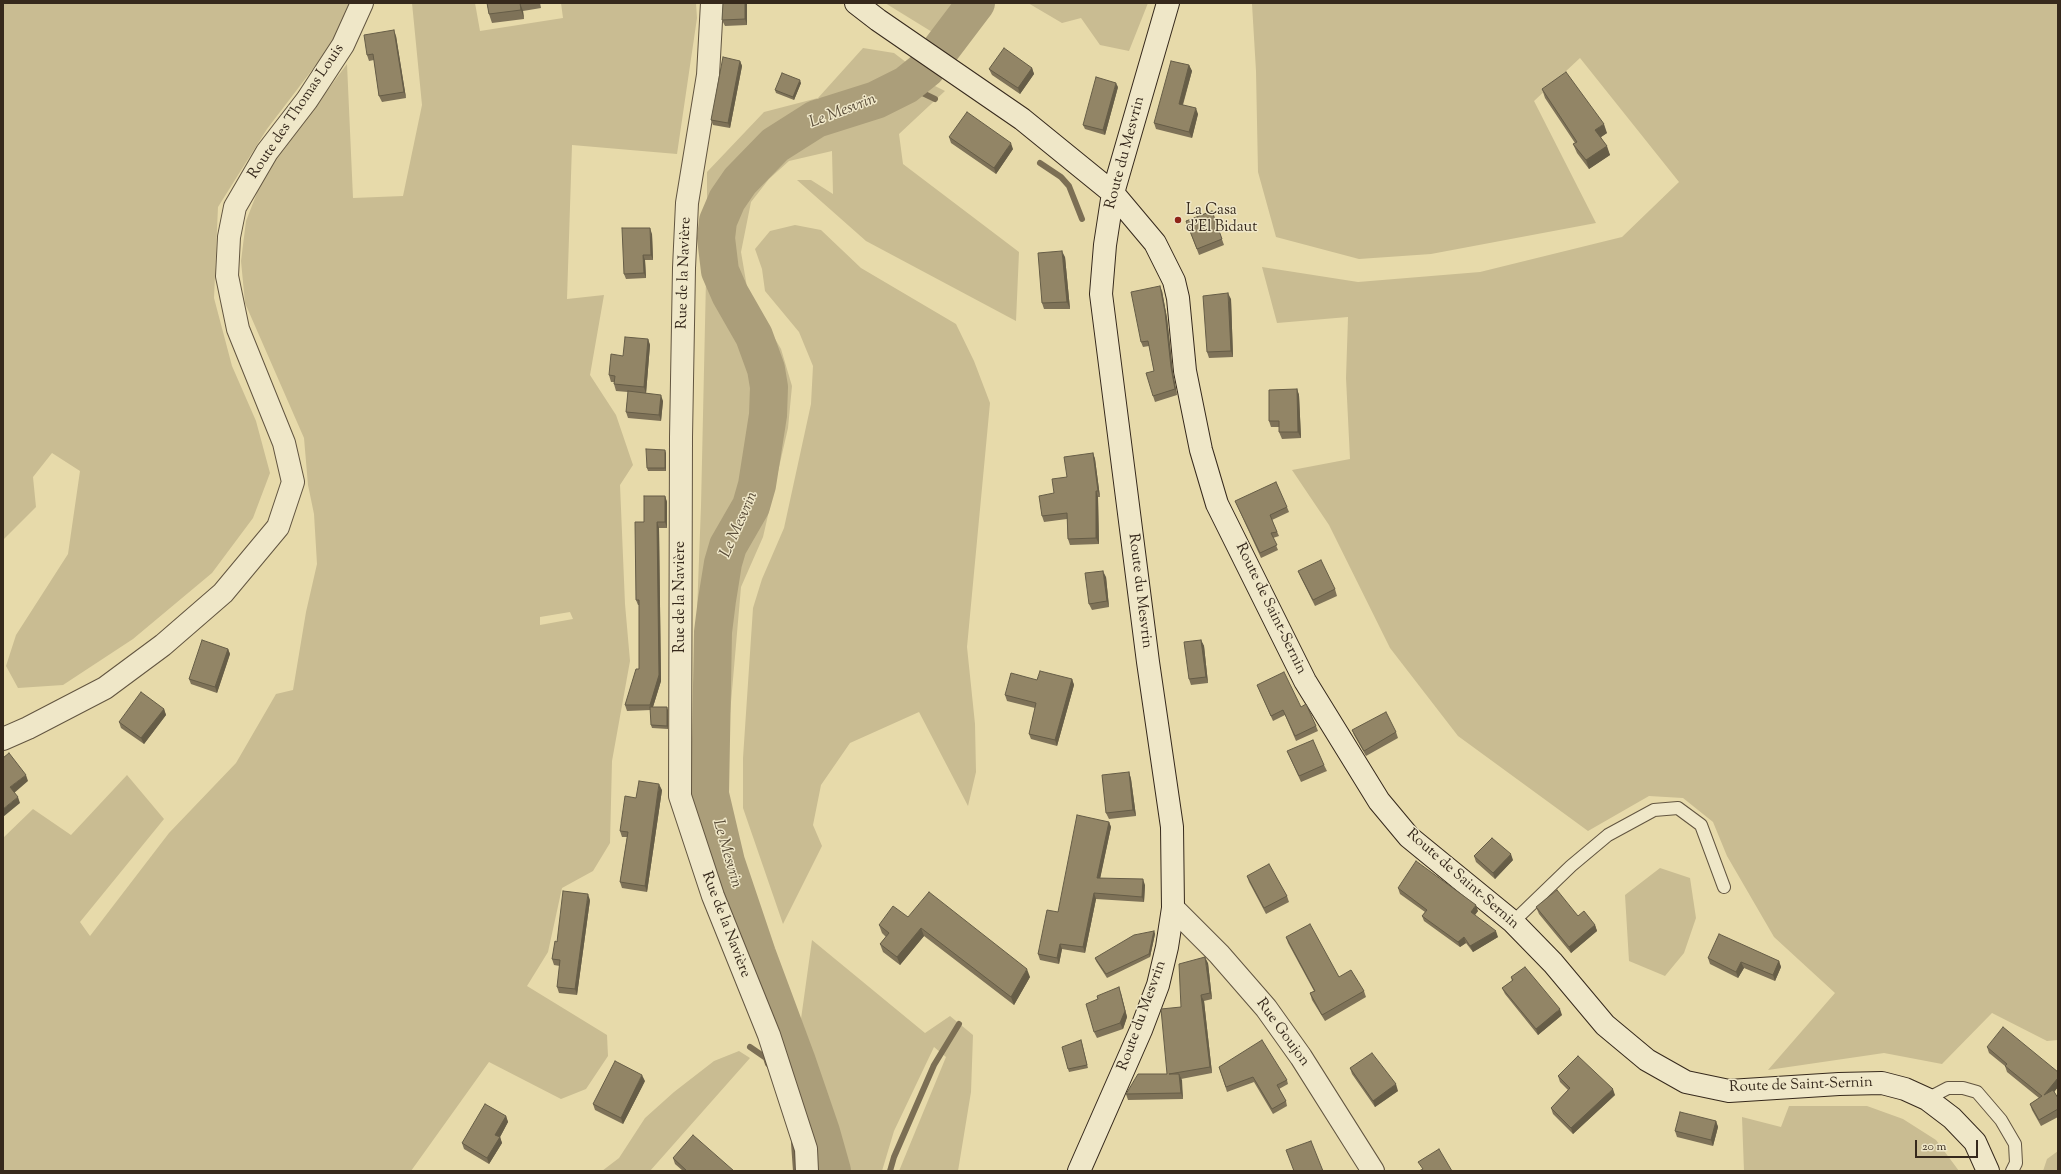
<!DOCTYPE html>
<html>
<head>
<meta charset="utf-8">
<style>
	body { margin:0 }
	#map { position:relative; width:2061px; height:1174px; overflow:hidden; background:#e7daaa; font-family:"Sorts Mill Goudy",serif }
	canvas { display:block }
	.frame { position:absolute; inset:0; border:4px solid #36291c; pointer-events:none }
	.scale { position:absolute; left:1915px; top:1140px; width:63px; height:18px; box-sizing:border-box; border:2px solid #36291c; border-top:0; padding-left:5px; font-size:12px; line-height:14px; white-space:nowrap; color:#36291c; -webkit-text-stroke:3px #efe7c8; paint-order:stroke }
</style>
</head>
<body>
<div id="map">
<canvas width="2061" height="1174"></canvas>
<div class="frame"></div>
<div class="scale">20 m</div>
</div>
<script>
const c = document.querySelector('canvas').getContext('2d');
c.lineJoin = 'round';
function paint(path, color) { c.fillStyle = color; c.fill(path, 'evenodd'); }
const toPath = rows => new Path2D(rows.map(r => 'M' + r).join(''));
function strokePath(path, color, width, dash) { c.strokeStyle = color; c.lineWidth = width; c.lineCap = dash ? 'butt' : 'round'; c.setLineDash(dash || []); c.stroke(path); }
function drawText(font, color, halo, rows, align = 'center') {
  c.font = font + ' "Sorts Mill Goudy",serif'; c.lineWidth = 3; c.setLineDash([]); c.textBaseline = 'middle'; c.strokeStyle = halo; c.fillStyle = color; for (const [text, x, y, turn = 0] of rows) {
    c.save(); c.translate(x, y); c.rotate((+turn || 0) * Math.PI / 180); c.textAlign = isNaN(turn) ? turn : align; if (halo) c.strokeText(text, 0, 0); c.fillText(text, 0, 0); c.restore();
  }
}
paint(toPath([
	[3,3,349,3,341,32,267,129,218,207,214,298,232,366,256,421,270,473,253,518,212,573,133,639,63,685,18,688,6,666,16,635,68,554,80,471,52,453,33,477,36,507,3,540],
	[412,3,475,3,480,31,563,18,561,3,696,3,697,18,677,154,572,145,567,299,604,295,590,375,616,415,633,465,620,485,625,604,630,661,612,761,610,843,593,871,562,888,548,952,527,986,607,1035,608,1056,586,1089,561,1099,489,1062,411,1171,3,1171,3,838,33,809,71,835,127,775,164,819,80,922,90,936,169,833,236,763,276,694,293,690,306,612,317,564,314,514,308,485,304,438,245,303,241,261,246,221,264,175,347,64,353,198,403,196,422,105],
	[570,612,573,619,540,625,540,617],
	[885,3,995,3,963,51],
	[1028,3,1148,3,1129,51,1100,45,1081,18,1062,23],
	[1250,3,2058,3,2058,1040,2047,1041,1992,1013,1942,1064,1884,1053,1768,1070,1835,993,1774,937,1727,856,1713,822,1683,798,1649,796,1588,831,1458,736,1390,648,1329,525,1292,470,1350,459,1346,378,1348,317,1277,323,1262,267,1358,282,1480,272,1622,237,1679,182,1580,58,1534,101,1596,223,1431,254,1359,259,1276,237,1258,172,1256,71,1252,4],
	[863,48,894,53,911,66,843,101,818,98,741,162,707,207,707,172,764,112,818,98],
	[927,82,945,91,899,134,903,164,1019,252,1016,321,866,241,797,180,811,180,833,194,832,151,789,161,769,179,751,202,741,252,748,293,781,349,792,386,788,428,763,537,741,587,724,783,719,772,723,640,734,552,754,520,762,490,774,406,772,374,756,327,733,284,728,246,728,220,740,195,786,149,821,129,866,115],
	[795,225,821,230,861,268,956,324,974,361,990,403,967,647,975,724,976,772,968,806,919,712,850,743,821,785,813,825,822,846,783,924,743,808,743,758,753,608,762,579,784,528,811,404,813,366,799,332,765,291,762,269,755,249,770,231],
	[706,279,719,295,748,349,760,386,754,455,747,495,735,516,718,557,705,653,696,639,701,506],
	[1660,868,1690,878,1696,918,1684,953,1665,976,1629,961,1625,895],
	[812,940,925,1033,950,1016,973,1035,971,1092,958,1171,899,1171,946,1057,934,1047,894,1131,882,1171,848,1171,833,1116,805,1051,801,1019],
	[739,1051,750,1058,650,1171,602,1171,619,1158,645,1118,674,1092,714,1061],
	[1789,1106,1867,1106,1903,1119,1936,1140,1959,1171,1744,1171,1742,1117,1781,1127],
	[2058,1151,2058,1171,2043,1171,2047,1159]
]), '#c9bc92');
strokePath(toPath([
	[906,85,935,99],
	[1040,163,1061,177,1069,186,1082,219],
	[750,1047,766,1058,768,1064],
	[794,1143,796,1171],
	[890,1171,894,1157,934,1065,959,1024]
]), '#7c6f54', 6);
strokePath(toPath([
	[832,1171,821,1132,796,1059,757,954,726,862,710,794,713,632,717,600,723,563,728,546,751,506,757,485,768,415,769,387,766,369,754,336,730,294,720,271,716,238,718,221,727,200,740,181,775,145,816,119,876,100,906,85,926,69,976,3]
]), '#ab9e7a', 38);
const lane = toPath([
	[1513,922,1571,866,1608,835,1654,810,1678,808,1701,825,1724,887],
	[1927,1099,1948,1088,1963,1088,1977,1092,2001,1120,2015,1144,2016,1163,2012,1171]
]);
const street = toPath([
	[712,3,708,75,687,203,684,268,681,437,680,796,713,896,769,1035,806,1149,807,1171],
	[3,739,28,728,105,688,163,645,223,593,278,527,293,482,284,443,238,329,227,276,229,237,235,207,267,152,307,100,343,45,362,3],
	[1173,908,1219,954,1266,1008,1301,1057,1373,1171]
]);
const secondary = toPath([
	[856,3,878,20,1022,119,1113,193,1155,243,1174,281,1178,298,1185,371,1201,450,1217,504,1305,681,1379,801,1409,837,1513,922,1553,963,1605,1025,1647,1060,1686,1082,1729,1091,1839,1084,1882,1083,1905,1089,1927,1099,1952,1118,1975,1142,1988,1171],
	[1079,1171,1141,1030,1158,985,1167,947,1173,908,1172,827,1148,662,1101,294,1105,245,1113,193,1168,3]
]);
strokePath(lane, '#625540', 14);
strokePath(street, '#625540', 24);
strokePath(secondary, '#36291c', 24);
strokePath(lane, '#efe7c8', 12);
strokePath(street, '#efe7c8', 22);
strokePath(secondary, '#efe7c8', 22);
paint(toPath([
	[487,3,540,3,541,8,523,11,524,19,492,23,489,14],
	[747,3,747,25,725,26,722,20],
	[396,36,406,98,382,102,379,96,374,60,369,61,367,55],
	[740,61,742,66,730,128,713,125,711,120],
	[1189,65,1192,71,1183,105,1198,114,1192,138,1156,129,1154,123],
	[1032,68,1034,74,1020,94,992,75,989,69],
	[801,83,794,100,776,93,775,90],
	[1118,87,1105,135,1085,129,1083,125],
	[1542,89,1607,133,1601,137,1610,155,1589,169,1577,153,1573,144,1575,143,1545,98],
	[949,137,1013,149,996,174,951,143],
	[1212,211,1224,245,1199,255,1186,221],
	[652,234,653,260,645,260,646,278,626,279,624,274],
	[1065,257,1070,309,1044,309,1042,303],
	[1162,291,1167,318,1173,372,1177,395,1155,402,1153,396,1154,371,1149,346,1143,347,1141,342],
	[1231,299,1233,357,1209,358,1207,352],
	[648,339,650,345,646,393,663,401,661,421,628,418,626,412,628,392,616,391,614,384,614,382,611,382,609,375,623,356],
	[1297,389,1299,395,1301,438,1282,439,1279,432,1279,427,1271,427,1269,421],
	[666,453,666,471,648,471,647,468],
	[1093,453,1095,459,1100,497,1098,497,1099,544,1070,545,1068,539,1067,519,1044,522,1042,516,1054,493,1067,477],
	[665,496,667,502,667,528,659,528,661,681,653,707,668,710,668,729,652,728,651,725,651,710,627,711,625,705,639,669,639,605,638,605,636,600,644,522],
	[1235,501,1287,507,1289,512,1272,520,1279,536,1273,538,1278,550,1261,558],
	[1298,571,1335,589,1337,596,1315,606,1301,578],
	[1106,577,1109,607,1092,610,1089,604],
	[1201,640,1204,646,1208,683,1191,685,1189,679],
	[228,649,230,654,217,693,191,684,189,679],
	[1072,679,1074,685,1057,746,1031,739,1029,734,1035,708,1007,701,1005,695,1037,680],
	[1257,685,1301,707,1316,726,1318,731,1296,741,1285,715,1273,721],
	[164,709,166,715,144,744,121,728,119,722],
	[1352,730,1396,732,1398,738,1366,756,1354,735],
	[1287,751,1324,765,1327,771,1301,782],
	[1129,772,1131,779,1136,816,1109,819,1106,813],
	[662,790,647,892,622,888,620,882,627,837,622,837,620,831,636,798],
	[1109,822,1111,827,1100,878,1145,885,1144,902,1096,899,1085,953,1062,949,1059,964,1040,960,1038,954,1058,912],
	[1474,856,1513,860,1495,879,1476,862],
	[1247,876,1287,896,1289,902,1266,914,1249,882],
	[1398,888,1478,911,1474,915,1498,937,1473,952,1466,943,1460,947,1424,921,1422,916,1425,912,1400,894],
	[590,900,577,995,559,993,557,987,560,966,554,965,552,959,557,942],
	[1536,907,1595,925,1597,931,1571,953,1539,914],
	[908,917,1030,977,1014,1005,924,936,900,965,883,952,880,944,886,937,882,933,879,925],
	[1154,931,1155,934,1150,957,1107,978,1096,961,1095,958],
	[1286,937,1339,977,1364,991,1366,997,1325,1021,1312,1000,1310,993,1314,991,1288,943],
	[1708,958,1779,961,1781,967,1775,981,1744,968,1738,978,1710,964],
	[1208,963,1212,999,1204,1001,1212,1073,1181,1079,1183,1099,1128,1100,1126,1094,1167,1074],
	[1511,977,1562,1015,1538,1035,1505,994,1502,988,1512,981],
	[1121,993,1127,1017,1123,1029,1097,1038,1094,1032,1098,999,1097,996],
	[1082,1043,1088,1068,1069,1072,1068,1069],
	[1987,1047,2058,1072,2058,1087,2054,1092,2058,1098,2058,1117,2041,1126,2032,1110,2030,1104,2039,1098,2007,1072,2005,1066,1989,1053],
	[1219,1067,1287,1080,1288,1084,1279,1089,1286,1101,1287,1106,1273,1114,1254,1082,1227,1092],
	[1350,1068,1398,1091,1375,1107,1352,1074],
	[1558,1076,1615,1095,1573,1134,1553,1114,1551,1108,1568,1090,1560,1082],
	[645,1081,623,1124,595,1110,593,1104],
	[506,1116,508,1122,500,1137,502,1143,489,1164,464,1149,462,1143],
	[1716,1121,1718,1127,1713,1146,1677,1137,1675,1131],
	[673,1158,734,1171,683,1171,675,1164]
]), '#7e7258');
paint(toPath([
	[520,3,523,11,524,19,521,10],
	[745,3,747,3,747,25,745,19],
	[394,30,396,36,406,98,404,92],
	[740,61,742,66,730,128,728,123],
	[1189,65,1192,71,1181,110,1179,104],
	[1032,68,1034,74,1020,94,1018,88],
	[800,80,801,83,794,100,793,97],
	[1116,83,1118,87,1105,135,1103,130],
	[1196,108,1198,114,1192,138,1189,132],
	[1604,124,1607,133,1598,139,1595,130],
	[1011,143,1013,149,996,174,994,168],
	[1607,146,1610,155,1589,169,1586,160],
	[650,228,652,234,653,260,651,255],
	[1062,251,1065,257,1070,309,1067,302],
	[643,255,645,260,646,278,644,273],
	[1160,286,1162,291,1167,318,1173,372,1177,395,1175,389,1171,367],
	[1228,293,1231,299,1233,357,1231,351],
	[648,339,650,345,646,394,644,387],
	[1297,389,1299,395,1301,438,1298,432],
	[661,395,663,401,661,421,659,415],
	[665,450,666,453,666,471,665,468],
	[1093,453,1095,459,1100,497,1098,491],
	[1096,491,1098,497,1099,544,1096,538],
	[665,496,667,502,667,528,665,522],
	[657,522,659,528,661,681,652,710,650,705],
	[1103,571,1106,577,1109,607,1107,601],
	[1201,640,1204,646,1208,683,1206,677],
	[228,649,230,654,217,693,215,687],
	[1072,679,1074,685,1057,746,1055,740],
	[667,707,668,710,668,729,667,726],
	[164,709,166,715,144,744,141,738],
	[1129,772,1131,779,1136,816,1133,810],
	[26,775,28,781,13,794,10,787],
	[659,784,662,790,647,892,645,886],
	[18,797,20,803,3,817,3,809],
	[1109,822,1111,827,1099,884,1097,878],
	[1511,854,1513,860,1495,879,1493,873],
	[1143,879,1145,885,1144,902,1142,897],
	[1094,893,1096,899,1085,953,1083,947],
	[588,894,590,900,577,995,575,989],
	[1476,905,1478,911,1473,918,1471,912],
	[1595,925,1597,931,1571,953,1569,947],
	[921,928,924,936,900,965,897,957],
	[1154,931,1155,934,1150,957,1149,954],
	[1496,931,1498,937,1473,952,1470,946],
	[1464,937,1466,943,1460,947,1458,942],
	[1060,944,1062,949,1059,964,1057,958],
	[1205,957,1208,963,1212,999,1210,993],
	[1779,961,1781,967,1775,981,1773,975],
	[1741,962,1744,968,1738,978,1736,972],
	[1027,969,1030,977,1014,1005,1011,997],
	[1119,987,1127,1017,1123,1029,1120,1023],
	[1201,995,1204,1001,1212,1073,1210,1067],
	[1560,1009,1562,1015,1538,1035,1536,1029],
	[1179,1074,1182,1080,1183,1099,1181,1093],
	[642,1075,645,1081,623,1124,621,1118],
	[2058,1078,2058,1087,2047,1101,2044,1095],
	[1396,1084,1398,1091,1375,1107,1373,1101],
	[1613,1089,1615,1095,1573,1134,1571,1128],
	[506,1116,508,1122,500,1137,502,1143,489,1164,487,1158,495,1135],
	[1716,1121,1718,1127,1713,1146,1711,1140]
]), '#665d47');
const building = toPath([
	[487,3,520,3,521,10,489,14,487,3],
	[723,3,745,3,745,19,722,20,723,3],
	[394,30,404,92,379,96,373,54,367,55,364,35,394,30],
	[1004,48,1032,68,1018,88,989,69,1004,48],
	[723,57,740,61,728,123,711,120,723,57],
	[1171,61,1189,65,1179,104,1196,108,1189,132,1154,123,1171,61],
	[1566,72,1604,124,1595,130,1607,146,1586,160,1573,144,1577,142,1542,89,1566,72],
	[782,73,800,80,793,97,775,90,782,73],
	[1096,77,1116,83,1103,130,1083,125,1096,77],
	[967,112,1011,143,994,168,949,137,967,112],
	[1212,211,1222,239,1197,249,1186,221,1212,211],
	[622,228,650,228,651,255,643,255,644,273,624,274,622,228],
	[1062,251,1067,302,1042,303,1038,253,1062,251],
	[1160,286,1165,312,1171,367,1175,389,1153,396,1146,373,1154,371,1148,341,1141,342,1131,292,1160,286],
	[1228,293,1231,351,1207,352,1203,296,1228,293],
	[625,337,648,339,644,387,614,384,615,376,609,375,611,354,623,356,625,337],
	[1297,389,1298,432,1279,432,1279,421,1269,421,1269,390,1297,389],
	[628,391,661,395,659,415,626,412,628,391],
	[646,449,665,450,665,468,647,468,646,449],
	[1093,453,1098,491,1096,491,1096,538,1068,539,1067,513,1042,516,1039,496,1054,493,1052,479,1067,477,1064,457,1093,453],
	[1276,482,1287,507,1270,515,1277,532,1271,533,1277,545,1260,553,1235,501,1276,482],
	[644,496,665,496,665,522,657,522,659,675,650,705,625,705,636,669,639,669,639,600,636,600,635,522,644,522,644,496],
	[1321,560,1335,589,1313,600,1298,571,1321,560],
	[1103,571,1107,601,1089,604,1085,573,1103,571],
	[202,640,228,649,215,687,189,679,202,640],
	[1201,640,1206,677,1189,679,1184,642,1201,640],
	[1040,671,1072,679,1055,740,1029,734,1036,703,1005,695,1011,673,1037,680,1040,671],
	[1284,672,1301,707,1306,704,1316,726,1295,736,1283,710,1271,716,1257,685,1284,672],
	[141,692,164,709,141,738,119,722,141,692],
	[650,707,667,707,667,726,651,725,650,707],
	[1386,712,1396,732,1364,751,1352,730,1386,712],
	[1313,740,1324,765,1299,776,1287,751,1313,740],
	[9,753,26,775,10,787,18,797,3,809,3,758,9,753],
	[1129,772,1133,810,1106,813,1102,775,1129,772],
	[639,781,659,784,645,886,620,882,628,832,620,831,625,796,636,798,639,781],
	[1077,815,1109,822,1097,878,1143,879,1142,897,1094,893,1083,947,1060,944,1057,958,1038,954,1047,910,1058,912,1077,815],
	[1492,838,1511,854,1493,873,1474,856,1492,838],
	[1416,861,1476,905,1471,912,1496,931,1470,946,1464,937,1458,942,1422,916,1427,910,1398,888,1416,861],
	[1269,864,1287,896,1264,908,1247,876,1269,864],
	[1557,890,1578,916,1584,911,1595,925,1569,947,1536,907,1557,890],
	[563,891,588,894,575,989,557,987,560,960,552,959,555,941,557,942,563,891],
	[929,892,1027,969,1011,997,921,928,897,957,880,944,889,933,879,925,893,906,908,917,929,892],
	[1310,924,1339,977,1351,970,1364,991,1322,1015,1310,993,1315,991,1286,937,1310,924],
	[1154,931,1149,954,1106,974,1095,958,1134,935,1154,931],
	[1719,934,1779,961,1773,975,1741,962,1736,972,1708,958,1719,934],
	[1205,957,1210,993,1201,995,1210,1067,1169,1074,1179,1074,1181,1093,1126,1094,1138,1074,1167,1074,1161,1009,1181,1007,1179,964,1205,957],
	[1525,967,1560,1009,1536,1029,1502,988,1513,980,1511,977,1525,967],
	[1119,987,1125,1011,1120,1023,1094,1032,1086,1004,1098,999,1097,996,1119,987],
	[2003,1027,2058,1072,2058,1078,2044,1095,2053,1090,2058,1098,2058,1109,2039,1120,2030,1104,2042,1096,2005,1066,2007,1064,1987,1047,2003,1027],
	[1081,1040,1087,1065,1068,1069,1062,1047,1081,1040],
	[1262,1040,1287,1080,1277,1085,1286,1101,1272,1109,1253,1077,1226,1087,1219,1067,1262,1040],
	[1372,1053,1396,1084,1373,1101,1350,1068,1372,1053],
	[1578,1056,1613,1089,1571,1128,1551,1108,1570,1088,1558,1076,1578,1056],
	[615,1061,642,1075,621,1118,593,1104,615,1061],
	[485,1104,506,1116,495,1135,500,1137,487,1158,462,1143,485,1104],
	[1680,1112,1716,1121,1711,1140,1675,1131,1680,1112],
	[693,1135,734,1171,687,1171,673,1158,693,1135],
	[1311,1141,1323,1171,1294,1171,1286,1150,1311,1141],
	[1439,1149,1452,1171,1419,1171,1423,1169,1418,1162,1439,1149]
]);
paint(building, '#928566');
strokePath(building, '#665d47', 1);
for (const [x, y, r, color] of [
	[1178,220,4,"#8f2418"]
]) { const dot = new Path2D(); dot.arc(x, y, r, 0, 2 * Math.PI); c.fillStyle = color; c.fill(dot); strokePath(dot, '#efe7c8', 1.5); }
drawText('15px', '#36291c', '#efe7c8', [
	["Route des Thomas Louis",297,112,-56],
	["Route du Mesvrin",1126,153,-75],
	["Rue de la Navière",685,273,-88],
	["Route du Mesvrin",1139,591,83],
	["Rue de la Navière",681,597,-90],
	["Route de Saint-Sernin",1270,609,64],
	["Route de Saint-Sernin",1462,880,41],
	["Rue de la Navière",725,925,69],
	["Route du Mesvrin",1143,1016,-70],
	["Rue Goujon",1282,1033,54],
	["Route de Saint-Sernin",1801,1086,-2]
]);
drawText('15px', '#36291c', '#efe7c8', [
	["La Casa",1186,211],
	["d’El Bidaut",1186,228]
], 'left');
drawText('italic 16px', '#594c38', '#efe7c8', [
	["Le Mesvrin",843,112,-21],
	["Le Mesvrin",740,525,-66],
	["Le Mesvrin",726,854,74]
]);
</script>
</body>
</html>
